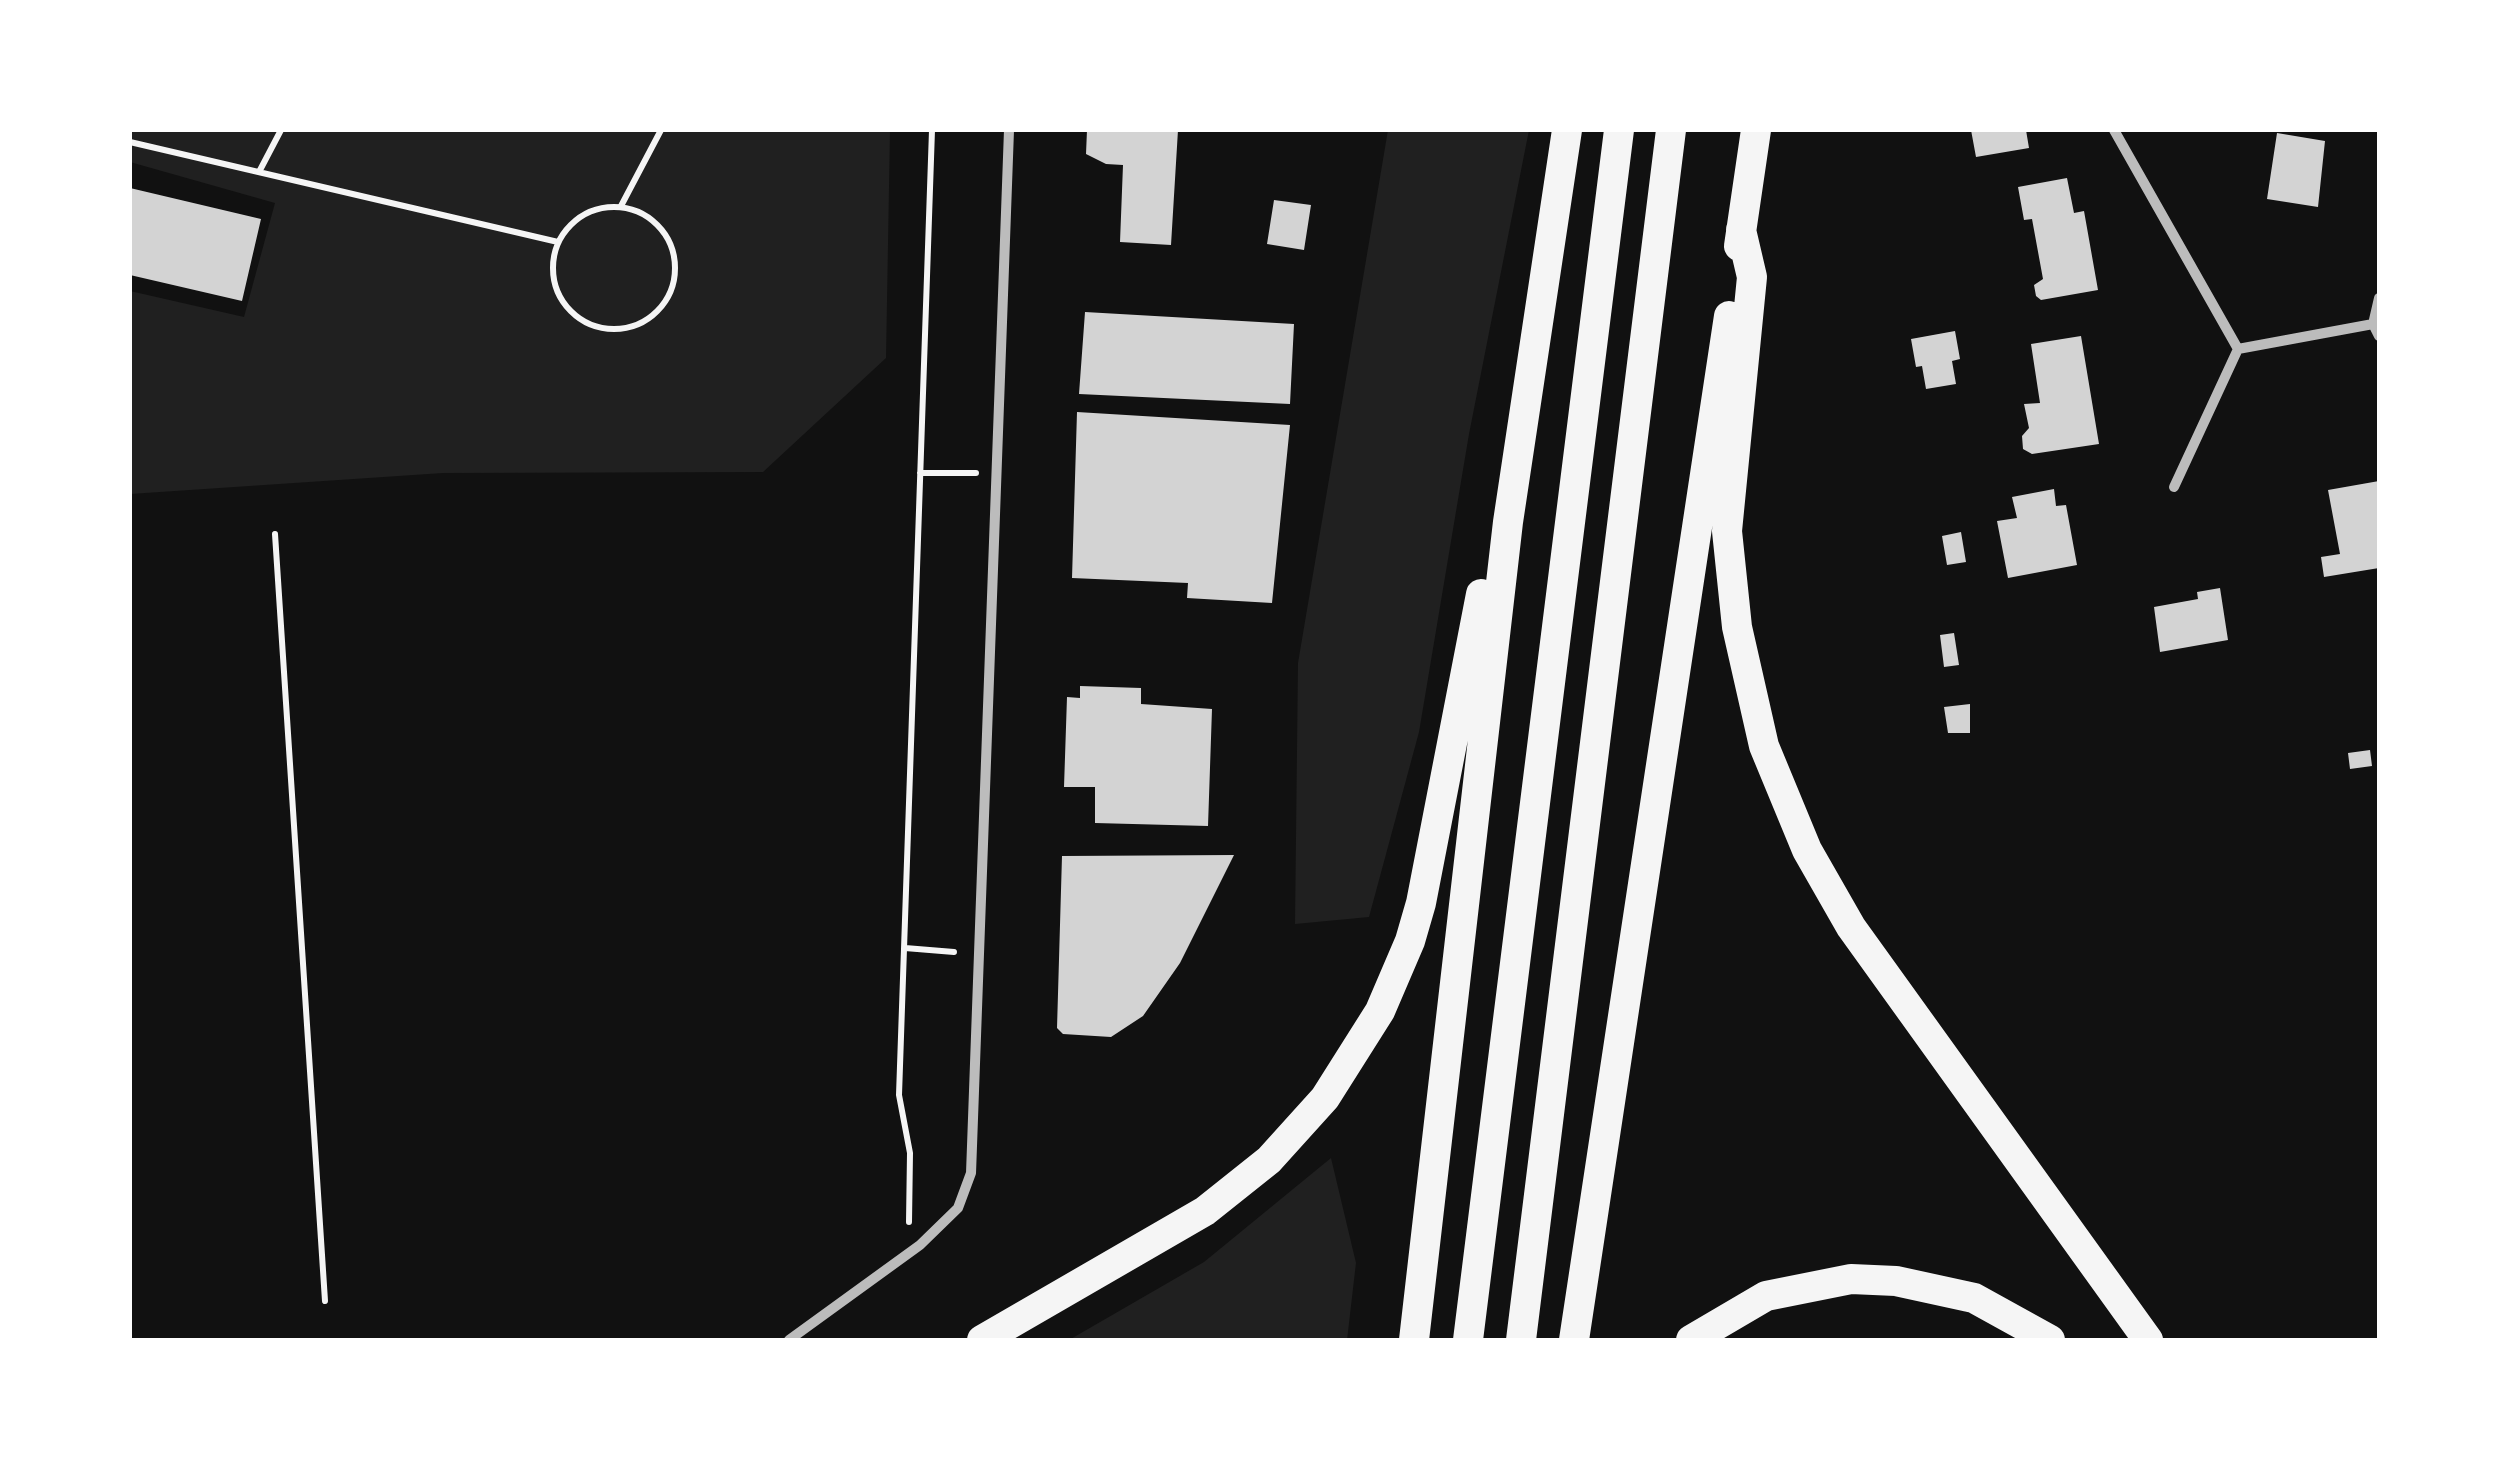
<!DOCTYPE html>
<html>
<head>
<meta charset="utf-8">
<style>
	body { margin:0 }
	#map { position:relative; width:2509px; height:1470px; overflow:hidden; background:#111; font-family:Merriweather,serif }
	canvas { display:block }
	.frame { position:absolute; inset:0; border:132px solid #fff; pointer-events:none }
</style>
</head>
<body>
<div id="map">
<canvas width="2509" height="1470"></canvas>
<div class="frame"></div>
</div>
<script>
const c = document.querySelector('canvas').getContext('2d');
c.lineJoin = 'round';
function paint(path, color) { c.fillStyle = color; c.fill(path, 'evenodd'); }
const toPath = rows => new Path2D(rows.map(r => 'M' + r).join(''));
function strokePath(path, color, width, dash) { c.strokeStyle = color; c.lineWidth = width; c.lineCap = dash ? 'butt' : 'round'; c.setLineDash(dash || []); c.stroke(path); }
paint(toPath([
	[130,130,890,130,886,358,763,472,443,473,130,494,130,291,244,317,275,203,130,162],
	[1388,130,1529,130,1469,434,1419,732,1369,917,1295,924,1298,663],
	[1331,1158,1356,1263,1347,1340,1069,1340,1204,1262]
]), '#202020');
paint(toPath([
	[1087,130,1178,130,1171,245,1120,242,1123,165,1106,164,1086,154],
	[1971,130,2026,130,2029,148,1976,157],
	[2277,133,2325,141,2318,207,2267,199],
	[2067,178,2074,213,2084,211,2098,290,2041,300,2036,296,2034,285,2043,279,2032,219,2024,220,2018,187],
	[130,188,261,219,242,301,130,275],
	[1274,200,1311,205,1304,250,1267,244],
	[1085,312,1294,324,1290,404,1079,394],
	[1955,331,1960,359,1952,361,1956,384,1926,389,1922,366,1916,367,1911,339],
	[2081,336,2099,444,2032,454,2023,449,2022,436,2029,428,2024,404,2040,403,2031,344],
	[1077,412,1290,425,1272,603,1187,598,1188,583,1072,578],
	[2379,481,2379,568,2324,577,2321,557,2340,554,2328,490],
	[2054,489,2056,506,2066,505,2077,565,2008,578,1997,521,2017,518,2012,497],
	[1961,532,1966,562,1947,565,1942,536],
	[2220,588,2228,640,2160,652,2154,607,2198,599,2197,592],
	[1954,633,1959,665,1944,667,1940,635],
	[1080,686,1141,688,1141,704,1212,709,1208,826,1095,823,1095,787,1064,787,1067,697,1080,698],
	[1970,704,1970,733,1948,733,1944,707],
	[2370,750,2372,766,2350,769,2348,753],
	[1234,855,1180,963,1143,1016,1111,1037,1063,1034,1057,1028,1062,856]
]), '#d3d3d3');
strokePath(toPath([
	[130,142,558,242],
	[259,172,281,130],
	[621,206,661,130],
	'553 268a61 61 0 1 1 122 0a61 61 0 1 1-122 0Z',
	[920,473,976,473],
	[275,534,325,1301],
	[905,948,954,952],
	[909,1222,910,1153,899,1095,932,130]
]), '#f5f5f5', 6);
strokePath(toPath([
	[2114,130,2238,349,2373,324],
	[2379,298,2373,324,2379,336],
	[2174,487,2238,349],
	[789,1340,920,1245,958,1208,971,1173,1009,130]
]), '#bcbcbc', 10);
strokePath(toPath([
	[1741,230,1752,277,1727,531,1737,627,1764,746,1807,850,1851,927,2148,1340],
	[1739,246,1756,130],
	[982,1340,1205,1211,1269,1160,1325,1098,1380,1011,1410,941,1421,903,1481,594],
	[1414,1340,1508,522,1567,130],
	[1468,1340,1619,130],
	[1521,1340,1671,130],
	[1574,1340,1729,316],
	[1691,1340,1766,1296,1851,1279,1896,1281,1974,1298,2050,1340]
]), '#f5f5f5', 30);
</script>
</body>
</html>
